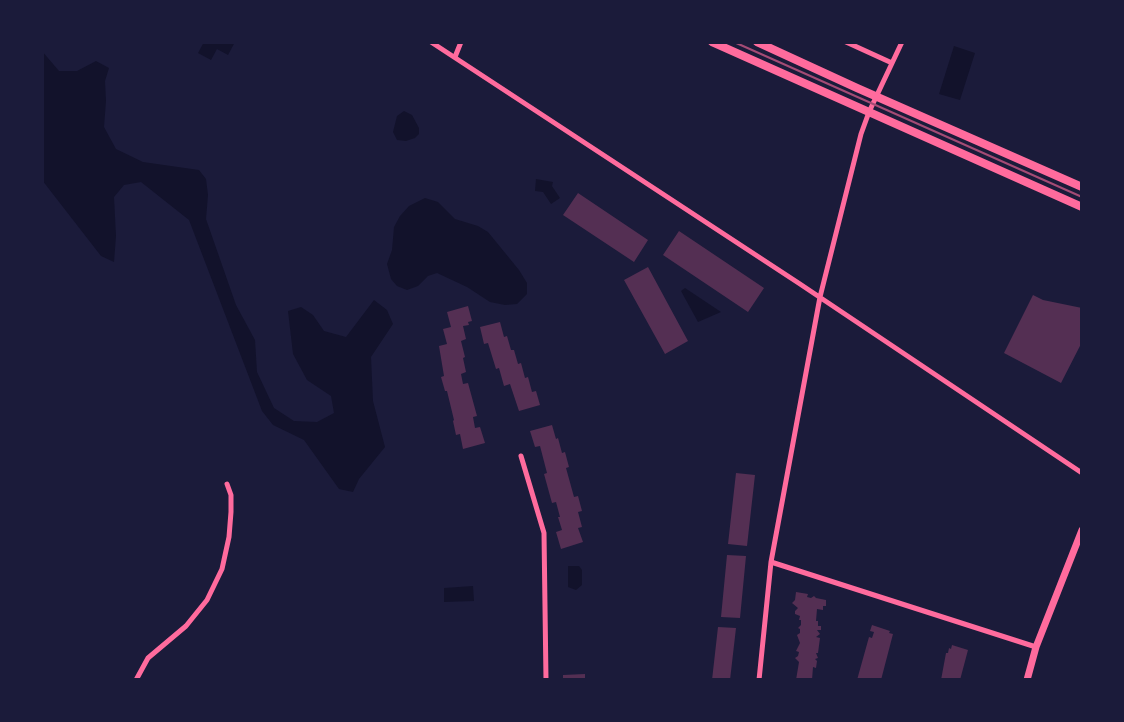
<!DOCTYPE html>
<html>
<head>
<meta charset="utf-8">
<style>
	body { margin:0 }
	#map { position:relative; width:1124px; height:722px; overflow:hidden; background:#1b1b3a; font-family:"DM Sans",sans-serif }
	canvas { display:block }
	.frame { position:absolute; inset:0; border:44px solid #1b1b3a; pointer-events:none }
</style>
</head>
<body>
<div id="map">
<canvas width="1124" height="722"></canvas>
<div class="frame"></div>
</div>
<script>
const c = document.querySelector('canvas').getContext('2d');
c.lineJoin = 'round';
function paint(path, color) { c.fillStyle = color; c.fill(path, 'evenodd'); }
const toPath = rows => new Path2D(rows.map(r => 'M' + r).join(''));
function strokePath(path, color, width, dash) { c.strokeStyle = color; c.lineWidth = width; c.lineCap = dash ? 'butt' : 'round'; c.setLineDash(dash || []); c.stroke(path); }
paint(toPath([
	[204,42,235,42,228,55,217,49,211,60,198,53],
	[954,46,975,53,960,100,939,94],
	[42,51,59,71,77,71,96,61,109,68,105,81,106,101,104,127,116,149,143,162,199,170,206,179,208,195,206,219,236,305,255,340,257,372,274,408,294,421,317,422,334,413,331,396,307,380,293,354,288,311,301,307,313,315,324,331,346,337,374,300,387,310,393,324,371,357,373,401,385,447,359,479,353,492,339,489,304,440,273,425,262,411,189,220,141,182,124,185,114,197,116,236,114,262,101,256,42,180],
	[404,111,412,115,419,128,419,134,415,138,406,141,397,140,393,132,397,116],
	[536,179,553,182,552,186,560,198,551,204,543,192,535,191],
	[425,198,438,202,455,219,478,226,488,232,519,270,527,283,527,294,517,304,505,305,490,302,467,287,437,273,428,276,418,286,407,290,397,286,391,279,387,264,392,250,394,227,400,216,409,206],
	[685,288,721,312,698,322,681,291],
	[568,566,579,566,582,570,582,585,576,590,568,587],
	[473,586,474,601,444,602,444,588]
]), '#12122b');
paint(toPath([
	[578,193,648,240,634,262,563,215],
	[679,231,764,288,748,312,663,255],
	[648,267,688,341,665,354,624,280],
	[1033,295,1043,300,1082,308,1082,342,1061,383,1004,353],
	[468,306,472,321,468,322,469,325,463,326,466,339,461,341,465,357,463,358,466,372,461,374,463,384,468,383,477,416,473,417,475,428,480,427,485,443,463,449,460,434,456,435,453,421,454,420,447,391,445,391,441,377,444,376,439,346,447,344,443,329,451,327,447,312],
	[500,322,504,337,507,336,511,350,514,350,518,364,521,363,525,378,528,377,532,392,536,391,540,405,519,411,510,384,504,386,499,368,496,369,488,343,484,344,480,327],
	[552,425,556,439,558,438,562,453,565,452,569,467,566,468,574,497,578,496,582,511,578,512,582,527,578,528,583,542,561,549,556,532,562,530,558,517,560,517,556,502,552,503,544,474,547,473,540,446,535,447,530,431],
	[736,473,755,475,747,546,728,544],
	[727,555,746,556,740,618,721,617],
	[796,592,808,594,807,597,811,598,814,596,816,598,826,600,826,606,823,606,823,610,817,609,816,621,818,621,818,626,821,626,821,630,817,630,820,634,816,637,820,638,818,653,816,653,818,658,815,659,817,661,816,668,813,667,812,680,796,680,799,662,795,658,798,656,799,652,796,651,800,643,797,635,800,633,800,629,798,628,801,625,801,620,799,620,800,616,795,614,795,611,798,608,792,603,795,600],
	[872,625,890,631,889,633,893,634,881,680,857,680,869,637,872,638,874,632,870,631],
	[718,627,736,628,730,680,712,680],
	[952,645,968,650,960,680,941,680,946,653,948,653,949,648,951,649],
	[585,674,585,680,563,680,563,675]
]), '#542f53');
strokePath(toPath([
	[431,42,800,284,1082,473],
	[846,42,892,63],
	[455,57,461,42],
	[521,456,544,533,546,680],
	[771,562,1036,647],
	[136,680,148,658,186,626,207,600,222,569,229,537,231,512,231,495,227,484],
	[759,680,771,562,820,297,861,134,869,112,902,42]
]), '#ff6b9d', 5);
strokePath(toPath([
	[1027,680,1036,647,1082,530]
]), '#ff6b9d', 7);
strokePath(toPath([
	[712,42,1082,207],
	[757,42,857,88,1082,187]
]), '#ff6b9d', 8);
strokePath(toPath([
	[734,42,1082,197]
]), '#a44b75', 2);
</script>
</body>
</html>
